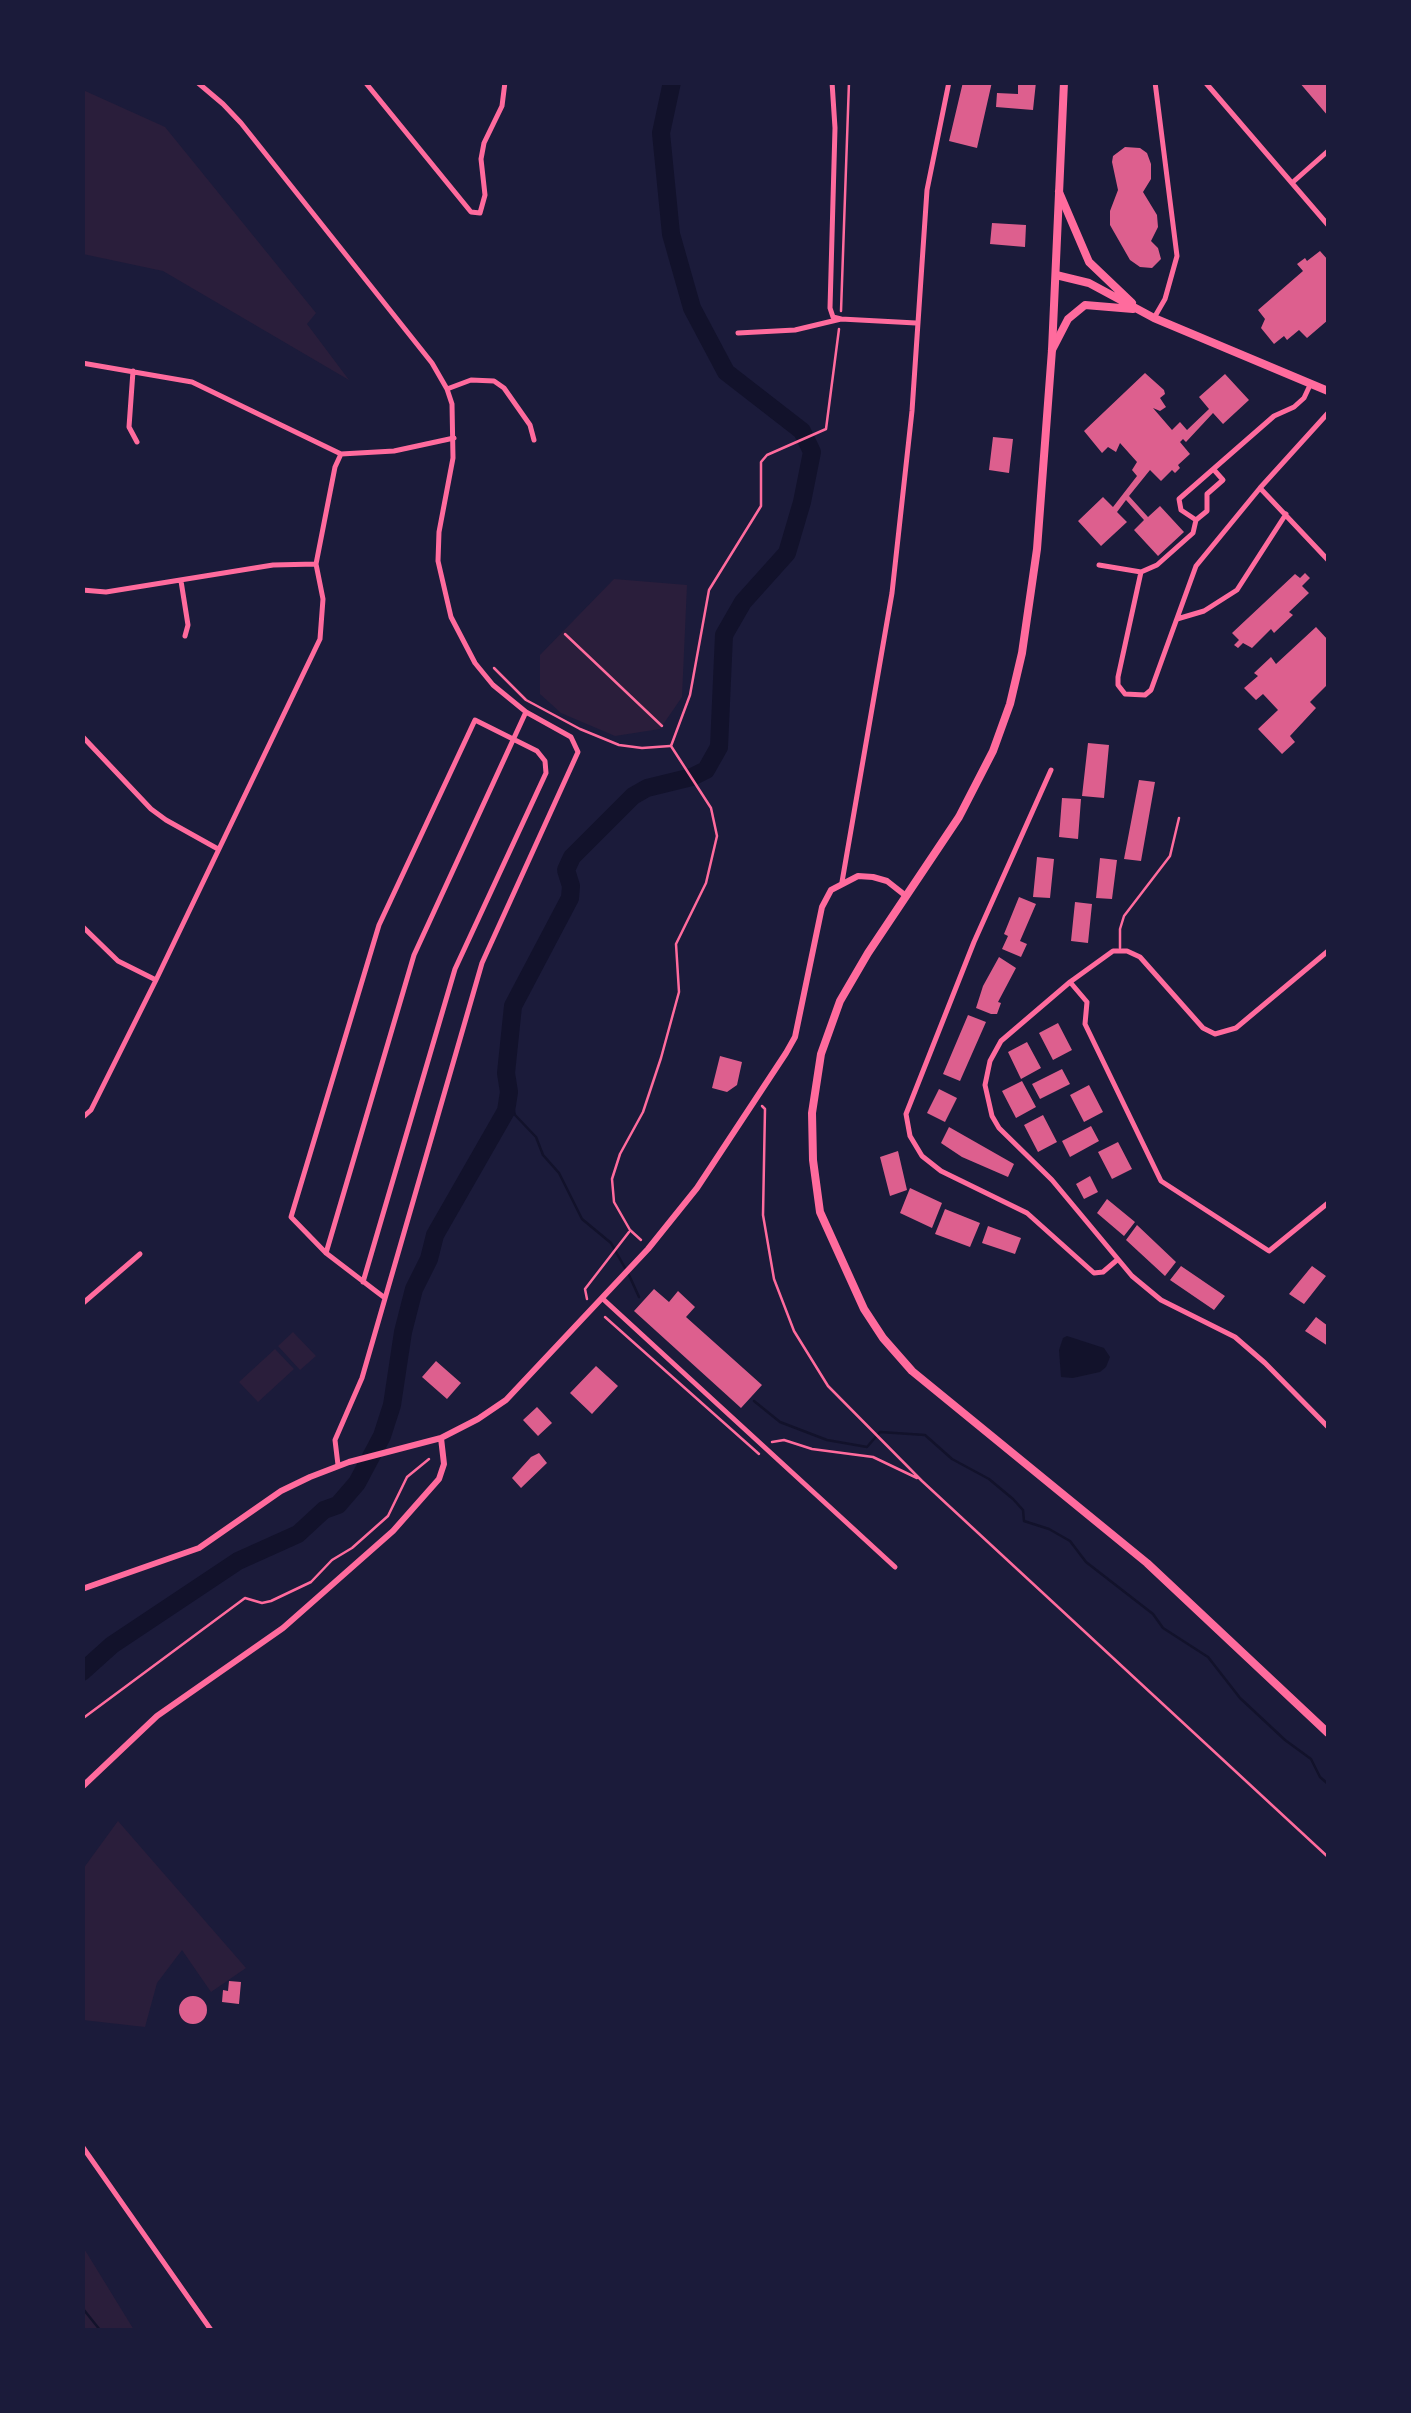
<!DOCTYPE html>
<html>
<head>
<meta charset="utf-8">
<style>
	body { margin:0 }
	#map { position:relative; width:1411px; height:2413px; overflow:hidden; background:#1b1b3a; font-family:"Golos Text",sans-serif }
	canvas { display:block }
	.frame { position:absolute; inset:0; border:85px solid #1b1b3a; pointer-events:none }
</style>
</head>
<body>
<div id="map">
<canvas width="1411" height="2413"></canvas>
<div class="frame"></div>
</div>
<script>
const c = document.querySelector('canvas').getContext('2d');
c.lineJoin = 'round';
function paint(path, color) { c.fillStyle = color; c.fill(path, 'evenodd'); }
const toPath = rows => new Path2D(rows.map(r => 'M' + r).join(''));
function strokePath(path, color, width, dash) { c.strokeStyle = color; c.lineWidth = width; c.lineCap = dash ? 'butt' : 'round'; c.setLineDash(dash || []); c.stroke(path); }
paint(toPath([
	[83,90,165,127,316,313,307,324,349,380,163,271,83,254],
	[614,579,687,585,682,697,660,729,615,736,561,713,540,694,540,655],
	[293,1332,316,1356,300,1370,278,1346],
	[275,1349,294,1369,258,1402,239,1382],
	[118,1821,246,1968,211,1992,182,1950,157,1983,145,2027,83,2020,83,1869],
	[82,2246,88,2255,134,2330,83,2330]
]), '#2a1e3b');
paint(toPath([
	[1067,1336,1104,1348,1110,1357,1106,1367,1100,1372,1073,1378,1061,1377,1059,1350,1063,1338]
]), '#12122b');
strokePath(toPath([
	[509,1092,515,1115,536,1137,543,1155,559,1173,582,1219,611,1243,625,1268],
	[629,1275,639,1297],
	[754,1401,780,1422,827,1440,867,1447,880,1432,925,1435,952,1459,989,1479,1013,1499,1023,1510,1024,1521,1049,1529,1070,1541,1086,1562,1153,1614,1163,1628,1208,1657,1240,1698,1285,1740,1311,1759,1320,1777,1328,1784],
	[82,2252,82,2274],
	[82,2299,84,2310,100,2330]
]), '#12122b', 2.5);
strokePath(toPath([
	[82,1672,112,1645,238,1561,298,1534,324,1510,338,1505,357,1483,382,1436,392,1405,403,1332,414,1289,429,1259,435,1235,506,1111,509,1092,506,1073,513,1006,570,898,571,886,566,870,572,857,633,796,647,788,692,777,706,770,719,747,724,635,743,602,787,553,802,502,812,452,802,431,726,372,692,308,671,234,661,133,672,82]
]), '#12122b', 18);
paint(toPath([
	[963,82,992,82,977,148,949,141],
	[1018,82,1036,82,1033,110,996,107,997,93,1018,94],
	[1299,82,1328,82,1328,116],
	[1125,147,1140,148,1147,153,1151,164,1151,179,1143,192,1157,215,1158,227,1151,241,1158,248,1161,259,1152,268,1140,267,1130,260,1110,225,1110,211,1118,190,1112,162,1113,156],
	[992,223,1026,225,1025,247,990,244],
	[1320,251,1328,260,1328,320,1307,338,1299,330,1287,340,1284,336,1274,344,1261,328,1265,319,1258,310,1303,271,1297,264,1305,258,1307,261],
	[1145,373,1164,390,1165,394,1160,398,1166,407,1160,411,1153,408,1172,430,1180,422,1187,430,1209,409,1199,397,1225,374,1249,400,1223,424,1213,413,1186,442,1183,439,1180,442,1190,454,1178,465,1180,468,1175,473,1172,470,1161,481,1150,470,1129,496,1148,517,1160,506,1184,532,1158,556,1134,530,1144,520,1126,500,1117,512,1127,522,1101,546,1078,521,1103,497,1113,507,1137,476,1132,470,1137,462,1120,443,1116,452,1108,447,1102,453,1084,431],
	[993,437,1013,439,1009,473,989,470],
	[1305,573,1310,578,1302,586,1309,593,1289,612,1293,615,1274,633,1271,629,1252,648,1243,643,1238,648,1234,645,1239,640,1232,633,1295,574,1300,578],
	[1316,627,1328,640,1328,684,1310,702,1316,708,1290,736,1295,742,1282,754,1258,729,1278,710,1263,694,1256,700,1244,688,1258,676,1254,673,1271,657,1276,664],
	[1088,743,1109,745,1104,798,1082,796],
	[1139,780,1155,782,1141,861,1124,859],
	[1062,798,1081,799,1078,839,1059,837],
	[1037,857,1054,859,1050,898,1033,897],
	[1100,858,1117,860,1112,899,1096,898],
	[1019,897,1036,904,1020,941,1027,944,1021,957,1002,949,1008,936,1004,934],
	[1075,902,1092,904,1088,943,1071,941],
	[999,957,1016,968,998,1002,1001,1003,997,1014,991,1014,976,1008,983,986],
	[968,1015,986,1022,960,1081,943,1074],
	[1058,1023,1072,1050,1053,1060,1039,1033],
	[1027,1042,1041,1068,1021,1079,1008,1052],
	[720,1056,742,1062,737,1085,727,1092,712,1088],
	[1062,1069,1070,1084,1040,1099,1032,1084],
	[1022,1081,1036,1107,1016,1118,1002,1091],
	[1089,1085,1103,1112,1084,1122,1070,1095],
	[939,1089,957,1098,945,1122,927,1113],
	[1043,1115,1057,1142,1038,1152,1024,1125],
	[1091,1126,1099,1141,1070,1157,1062,1141],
	[949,1127,1014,1164,1008,1177,962,1157,941,1143],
	[1118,1142,1132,1169,1112,1179,1098,1152],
	[898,1151,907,1190,890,1196,880,1157],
	[1090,1176,1098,1192,1084,1199,1076,1184],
	[910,1188,942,1203,932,1228,900,1213],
	[1107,1199,1135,1222,1124,1236,1097,1213],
	[945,1209,980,1223,970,1247,935,1234],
	[1137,1225,1176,1262,1165,1276,1126,1240],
	[988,1226,1021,1238,1015,1254,982,1243],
	[1181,1266,1225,1296,1214,1310,1170,1280],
	[1312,1266,1326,1276,1304,1304,1289,1294],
	[654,1289,669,1302,678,1291,695,1307,686,1317,762,1385,741,1408,634,1311],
	[1316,1317,1328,1326,1328,1346,1305,1331],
	[436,1361,461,1383,447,1399,422,1377],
	[596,1366,618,1386,592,1414,570,1393],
	[537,1407,552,1423,538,1436,523,1420],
	[539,1453,547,1463,521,1488,512,1478,531,1457],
	[229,1981,241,1982,239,2004,222,2002,223,1990,228,1991],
	'179 2010a14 14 0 1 1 28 0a14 14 0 1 1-28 0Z'
]), '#dd5f8e');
strokePath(toPath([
	[841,311,849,82],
	[565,634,662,726],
	[494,668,526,700,580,729,619,745,642,748,670,746],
	[762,1106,765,1109,763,1215,774,1279,794,1331,828,1386,922,1481,1328,1857],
	[641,1240,630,1230,614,1202,612,1179,620,1154,643,1112,661,1058,679,992,676,944,706,883,717,836,711,808,671,746,690,695,709,590,761,506,761,462,767,455,826,429,839,329],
	[587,1299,585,1289,629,1232],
	[605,1317,759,1454],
	[772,1442,784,1440,812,1449,873,1457,917,1478],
	[82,1719,245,1598,262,1603,271,1601,311,1582,332,1560,352,1548,388,1516,407,1477,429,1459]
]), '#ff6b9d', 2.5);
strokePath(toPath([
	[1120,948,1120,929,1124,916,1170,856,1179,818]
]), '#ff6b9d', 2.5);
strokePath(toPath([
	[197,82,223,104,241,123,432,363,447,389,452,404,453,458,439,532,438,561,451,617,475,663,493,685,526,712,571,737,578,752,482,963,362,1378,335,1440,338,1465],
	[365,82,471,212,480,213,485,195,481,159,484,143,502,106,505,82],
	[832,82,835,128,830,308,833,317,841,319],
	[1205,82,1328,225],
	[1293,182,1328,151],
	[1154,318,1165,299,1177,256,1155,82],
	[738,333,795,330,841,319,916,323],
	[82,363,192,382,341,454,394,451,454,438],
	[133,371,129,427,137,442],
	[447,389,471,380,494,381,504,388,530,425,534,440],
	[1260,488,1328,560],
	[1196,520,1181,510,1179,499,1274,416,1294,407,1304,398,1311,383],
	[1099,565,1141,572,1118,677,1118,685,1125,694,1145,695,1151,690,1196,566,1260,488,1328,413],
	[1141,572,1157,565,1193,533,1196,520,1207,511,1207,494,1223,480,1215,471],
	[181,581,188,625,185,636],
	[82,590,106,592,273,565,316,564],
	[1177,619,1204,611,1237,590,1286,514],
	[82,736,151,809,166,820,218,849],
	[1051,770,974,942,906,1114,910,1136,922,1156,941,1171,1027,1213,1094,1273,1103,1272,1117,1260],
	[842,882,892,593,912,411,927,190,949,82],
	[82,926,118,961,156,980],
	[1328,951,1236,1028,1215,1034,1203,1028,1140,957,1127,951,1113,951,1070,982,1001,1041,990,1061,985,1085,992,1116,999,1128,1052,1180,1132,1276,1161,1300,1235,1337,1265,1363,1328,1427],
	[1070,982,1087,1002,1085,1024,1161,1181,1269,1251,1328,1203],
	[82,1118,91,1110,156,980,320,639,323,599,316,564,335,467,341,454],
	[326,1253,414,955,525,714],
	[363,1282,455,969,546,773,545,761,537,751,475,720,379,925,291,1217,326,1253,377,1292,385,1298],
	[603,1299,895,1567],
	[82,1304,140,1254],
	[82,2146,211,2330]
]), '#ff6b9d', 5);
strokePath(toPath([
	[82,1589,199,1548,281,1491,310,1477,349,1462,441,1438,478,1419,506,1400,648,1249,697,1188,786,1053,795,1037,822,907,831,890,858,876,873,877,887,881,906,896],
	[82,1787,157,1716,283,1628,393,1531,439,1479,444,1464,441,1438]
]), '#ff6b9d', 6);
strokePath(toPath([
	[1059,192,1089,262,1132,303],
	[1056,275,1089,283,1154,318,1328,391],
	[1052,350,1068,319,1085,305,1133,309]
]), '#ff6b9d', 8);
strokePath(toPath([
	[1064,82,1052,350,1037,549,1022,653,1010,704,993,751,959,817,868,953,840,1001,821,1054,812,1113,813,1160,820,1212,864,1309,883,1338,912,1371,1147,1563,1328,1733]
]), '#ff6b9d', 8);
</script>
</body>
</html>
